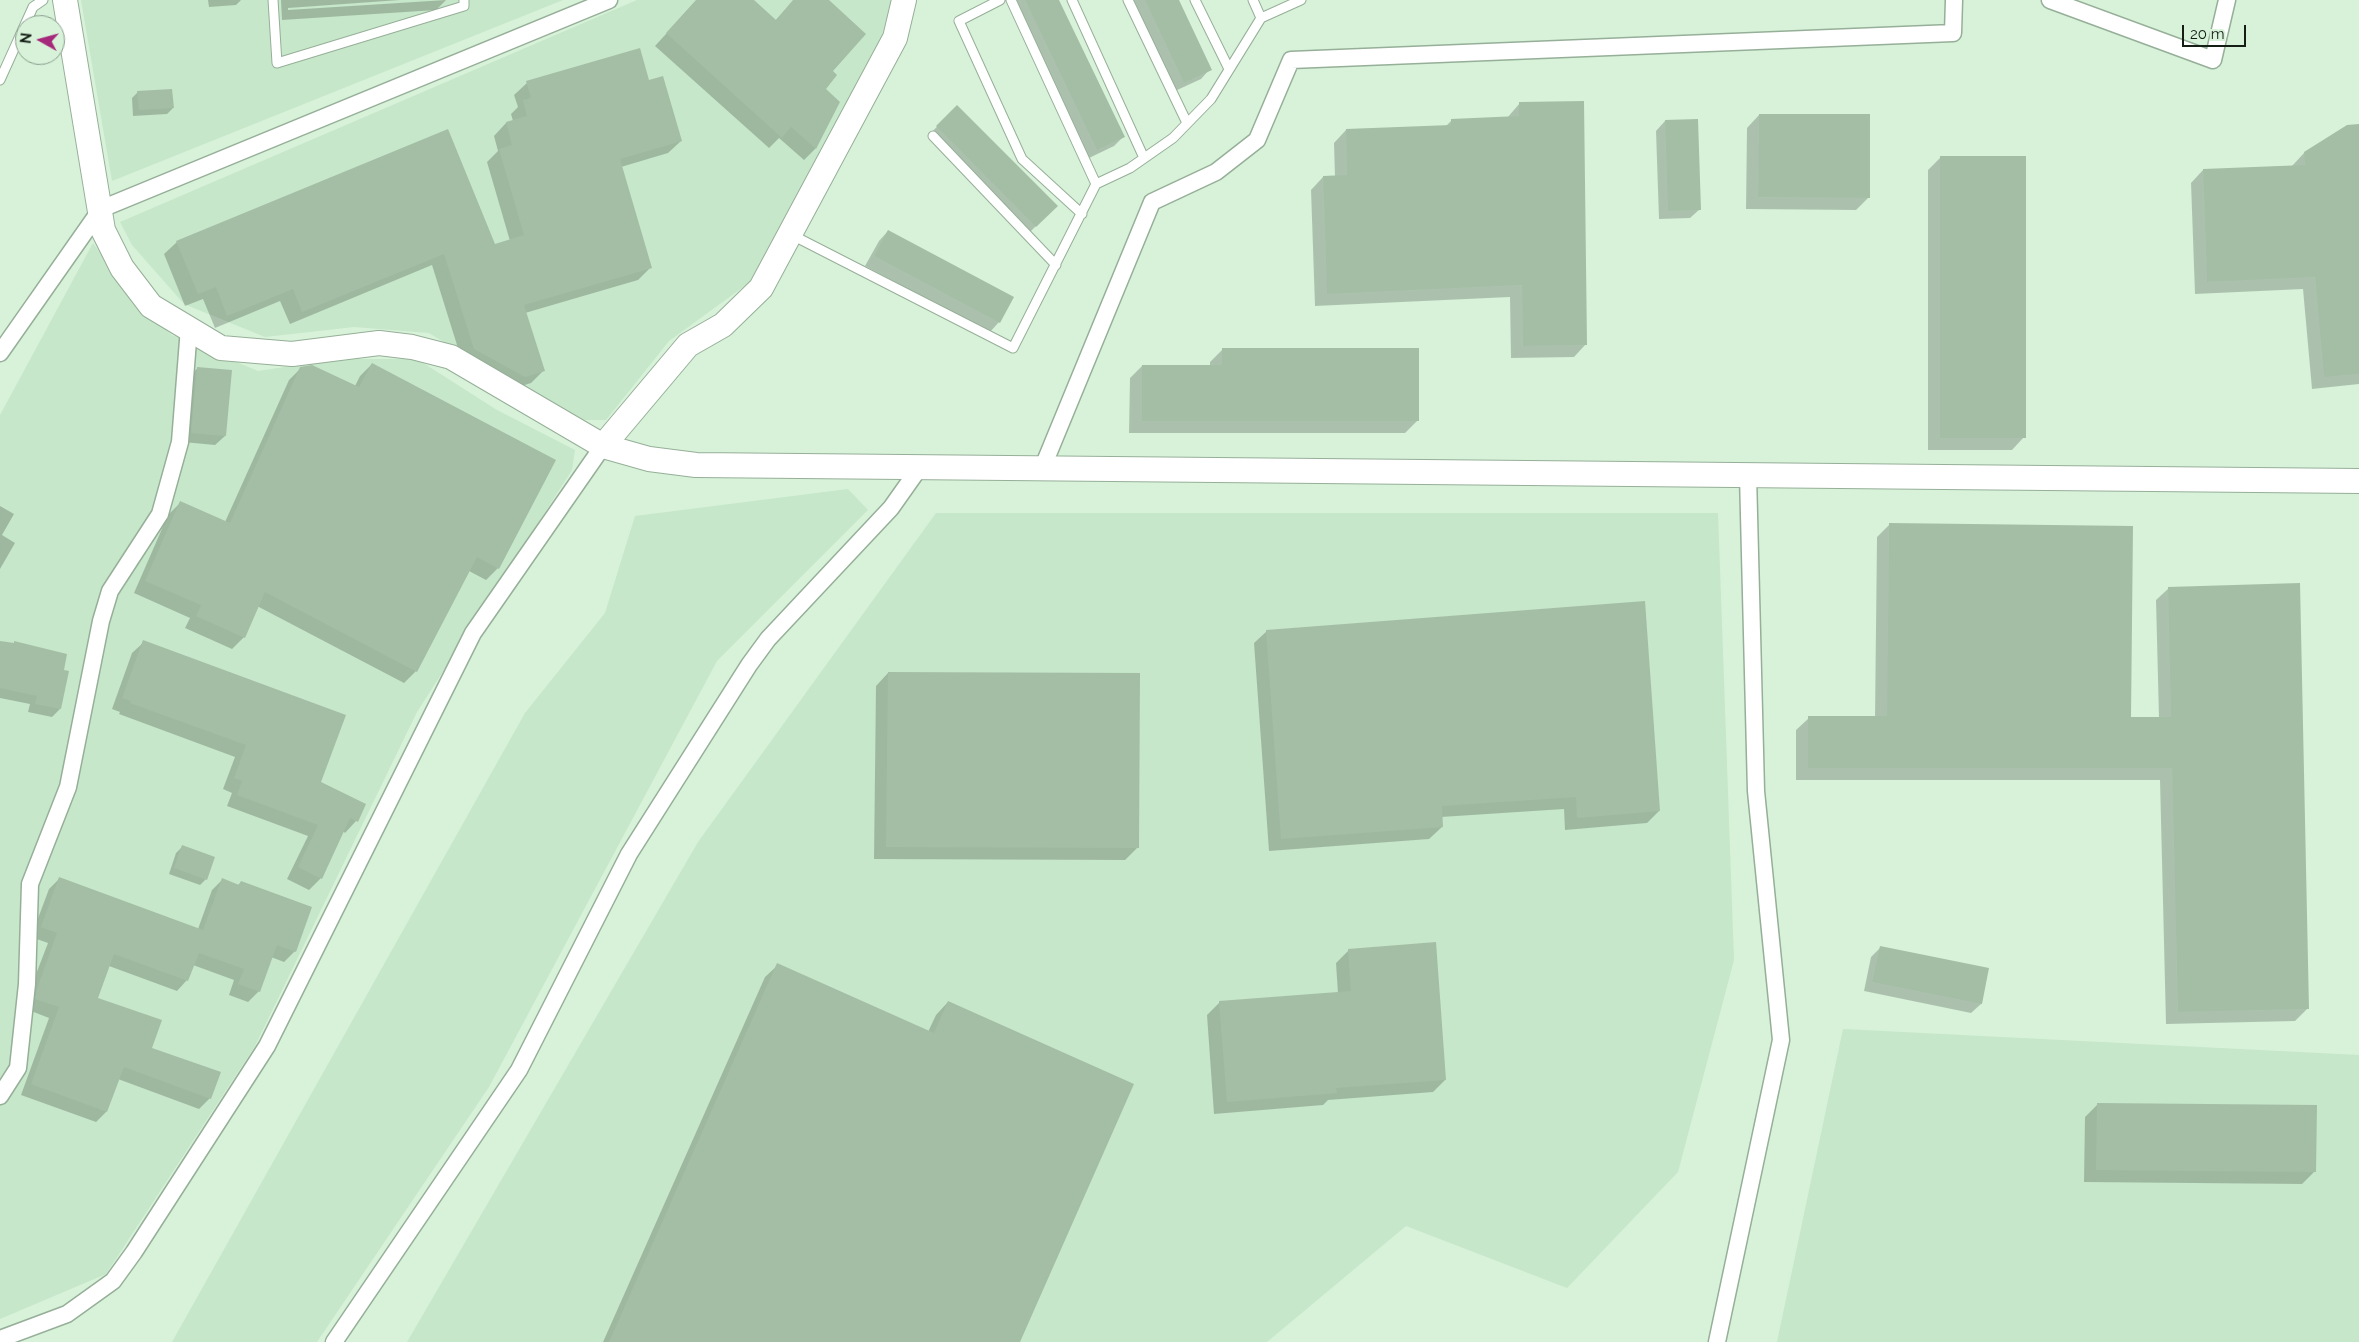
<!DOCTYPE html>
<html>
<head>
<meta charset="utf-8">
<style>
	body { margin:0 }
	#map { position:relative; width:2359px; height:1342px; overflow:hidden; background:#d7f2d9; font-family:Raleway,sans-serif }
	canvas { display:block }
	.north { position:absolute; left:15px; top:15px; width:50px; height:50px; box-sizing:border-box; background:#d7f2d9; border:1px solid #899d8b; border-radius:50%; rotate:277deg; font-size:14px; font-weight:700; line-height:20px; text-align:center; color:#141e15 }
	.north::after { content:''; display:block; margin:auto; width:18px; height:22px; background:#a6287a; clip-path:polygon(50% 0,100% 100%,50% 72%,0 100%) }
	.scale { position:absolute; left:2182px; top:25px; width:64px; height:22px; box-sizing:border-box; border:2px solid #141e15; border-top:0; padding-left:6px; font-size:15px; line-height:18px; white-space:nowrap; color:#141e15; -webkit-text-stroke:4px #d7f2d9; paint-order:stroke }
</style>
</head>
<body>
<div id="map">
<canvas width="2359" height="1342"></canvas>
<div class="north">N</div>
<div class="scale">20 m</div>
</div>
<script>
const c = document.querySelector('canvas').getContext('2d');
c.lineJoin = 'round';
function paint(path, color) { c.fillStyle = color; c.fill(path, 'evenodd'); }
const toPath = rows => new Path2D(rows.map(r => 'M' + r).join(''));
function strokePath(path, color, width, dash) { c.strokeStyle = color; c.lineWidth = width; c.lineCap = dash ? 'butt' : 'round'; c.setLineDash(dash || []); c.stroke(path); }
paint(toPath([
	[81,0,563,0,112,181],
	[637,0,892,0,880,42,757,277,669,341,606,420,572,420,429,333,354,327,265,337,184,304,132,245,120,222],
	[93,243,141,309,172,335,258,371,338,359,417,359,497,410,575,450,572,470,417,712,255,1046,106,1274,0,1319,0,415],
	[848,489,868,510,717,661,489,1087,317,1342,172,1342,525,713,605,613,635,516],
	[936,513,1718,513,1734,960,1678,1172,1567,1288,1406,1226,1267,1342,407,1342,698,842],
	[1843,1029,2359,1055,2359,1342,1777,1342]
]), '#c6e7c9');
paint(toPath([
	[208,0,241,0,236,5,209,7],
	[281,0,400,0,288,8,288,10,446,0,436,10,282,20],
	[697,0,752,0,775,21,794,0,827,0,831,71,824,89,838,102,815,149,804,160,779,138,769,148,655,46],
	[1012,0,1058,0,1123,137,1114,146,1087,159],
	[1131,0,1177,0,1210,69,1201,79,1175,91],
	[648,82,681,141,668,153,621,167,650,268,638,280,525,313,544,370,531,383,512,389,462,361,432,265,290,324,280,301,215,328,203,299,185,306,164,254,177,242,494,246,510,241,487,162,498,151,494,136,506,123,513,121,511,114,518,107,514,95,527,83],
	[138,92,173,108,167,114,133,116,132,98],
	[1520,103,1586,344,1574,357,1511,358,1510,297,1315,306,1311,190,1323,177,1335,177,1334,143,1346,130,1446,126,1451,121,1507,118],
	[957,106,1056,206,1026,236,928,136],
	[1759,115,1868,198,1856,210,1746,209,1747,128],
	[1665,121,1700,209,1690,218,1659,219,1656,131],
	[2359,125,2359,384,2312,389,2303,289,2195,294,2191,183,2203,170,2292,166,2304,153],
	[1941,157,2024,437,2012,450,1928,450,1928,170],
	[888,231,999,322,990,332,865,266,879,241],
	[1223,349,1418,420,1405,433,1129,433,1130,378,1142,366,1210,366,1210,362],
	[372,364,498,568,486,580,469,571,416,671,404,683,257,606,244,637,232,649,185,628,190,618,134,593,168,515,180,503,225,522,289,380,301,368,355,386,360,376],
	[198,368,225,436,215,445,183,442,188,377],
	[0,506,14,514,2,535,15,543,0,569],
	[1890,524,2129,718,2159,718,2156,600,2169,588,2308,1008,2295,1021,2166,1024,2160,780,1796,780,1796,730,1809,718,1875,718,1877,537],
	[1267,631,1659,811,1647,823,1565,830,1564,809,1441,817,1442,827,1429,839,1269,851,1254,643],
	[0,642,60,709,52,717,28,712,30,704,0,698],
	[144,642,320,782,365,805,356,821,345,833,343,831,321,878,309,890,287,879,308,836,227,806,232,793,223,789,235,757,119,714,120,712,112,709,132,653],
	[888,673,1137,848,1125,860,874,859,876,686],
	[182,847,206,879,200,885,169,874,176,853],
	[60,878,198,929,212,890,222,880,238,885,241,882,295,951,284,962,271,957,259,991,248,1002,229,995,234,980,193,965,187,980,177,991,109,966,96,999,150,1049,210,1098,199,1109,118,1079,106,1112,96,1122,21,1095,49,1018,26,1009,26,1000,48,943,31,937,49,889],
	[1880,948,1988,969,1981,1004,1971,1013,1864,991,1871,957],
	[1349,950,1445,1080,1433,1092,1328,1100,1323,1105,1214,1114,1207,1015,1220,1002,1338,994,1336,963],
	[778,965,928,1032,936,1015,948,1002,1018,1342,603,1342,765,977],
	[2098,1104,2314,1172,2302,1184,2084,1182,2085,1117]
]), '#0003');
paint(toPath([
	[696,0,754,0,776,20,793,0,829,0,866,34,833,71,837,75,826,89,840,102,816,149,791,127,782,138,666,33],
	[1025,0,1059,0,1125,137,1097,150],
	[1145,0,1179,0,1212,70,1184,83],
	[640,48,649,80,663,76,682,141,620,159,652,268,524,305,545,371,525,377,474,349,444,254,302,312,293,289,227,316,216,287,198,294,176,241,448,129,495,244,524,235,499,149,512,145,506,122,527,116,523,100,531,98,526,81],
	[172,89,174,108,139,110,137,91],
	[1584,101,1587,345,1523,346,1522,285,1327,294,1323,176,1347,175,1346,129,1451,125,1451,119,1519,116,1519,102],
	[957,105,1058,206,1036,227,936,126],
	[1759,114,1870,114,1870,198,1758,197],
	[1698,119,1701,210,1668,211,1665,120],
	[2359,124,2359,374,2324,377,2315,277,2207,282,2203,169,2305,165,2304,152,2347,125],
	[1940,156,2026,156,2026,438,1940,438],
	[888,230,1014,297,1000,323,874,256],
	[1222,348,1419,348,1419,421,1142,421,1142,365,1222,365],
	[372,363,556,460,499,569,477,557,417,672,265,592,245,638,196,616,201,605,145,581,180,501,230,523,300,367,312,365,359,387],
	[197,367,232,370,226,436,191,433],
	[1889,523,2133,526,2131,717,2171,717,2168,587,2300,583,2309,1009,2178,1012,2172,768,1808,768,1808,716,1887,716],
	[1645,601,1660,811,1577,818,1576,797,1442,806,1443,827,1281,839,1266,630],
	[143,640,346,715,321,782,366,804,358,822,350,818,322,879,298,867,318,825,237,795,242,781,234,778,246,745,130,703,131,701,122,698],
	[0,641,14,643,14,641,67,654,64,670,69,671,61,709,35,704,37,696,0,688],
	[888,672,1140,673,1139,848,886,847],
	[182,845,215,857,207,880,174,868],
	[59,877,203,930,222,878,239,885,241,881,312,907,296,952,277,945,260,992,238,984,244,969,199,953,188,981,114,954,98,998,162,1020,152,1048,221,1072,211,1099,124,1067,107,1112,31,1084,59,1007,35,999,37,989,57,933,41,927],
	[1436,942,1446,1080,1336,1088,1337,1093,1227,1102,1219,1001,1351,991,1348,949],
	[1880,946,1989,968,1982,1004,1872,982],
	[777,963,934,1033,948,1001,1134,1084,1020,1342,609,1342],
	[2097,1103,2317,1105,2316,1172,2096,1170]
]), '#a4bea6');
const lane = toPath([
	[273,0,277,63,464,6,464,0],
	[1000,0,959,21,1022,159,1082,214],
	[1011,0,1096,184,1130,168,1173,138,1211,99,1261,18,1253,0],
	[1072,0,1144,158],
	[1128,0,1187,123],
	[1195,0,1229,69],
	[1261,18,1301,0],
	[0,80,33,7,43,0],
	[933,136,1056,265],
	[790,234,1013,348,1096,184]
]);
const street = toPath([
	[2050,0,2213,60,2227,0],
	[0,353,101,209,609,0],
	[1042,469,1152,202,1216,172,1257,140,1291,60,1953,33,1954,0],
	[0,1096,18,1068,27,984,30,884,68,787,101,621,110,591,160,514,180,442,189,328],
	[0,1339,67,1314,113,1281,134,1252,267,1046,473,633,603,446],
	[334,1342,519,1070,629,854,749,665,768,639,891,508,920,467],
	[1717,1342,1781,1040,1756,791,1748,475]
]);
const secondary = toPath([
	[65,0,103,230,122,268,151,306,221,348,292,354,379,343,412,347,451,357,603,446,649,459,696,465,2359,481],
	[603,446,688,345,723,325,761,288,895,38,904,0]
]);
strokePath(lane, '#96af98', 11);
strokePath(street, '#96af98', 19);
strokePath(secondary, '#96af98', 26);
strokePath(lane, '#fff', 9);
strokePath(street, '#fff', 16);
strokePath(secondary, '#fff', 24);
</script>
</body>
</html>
